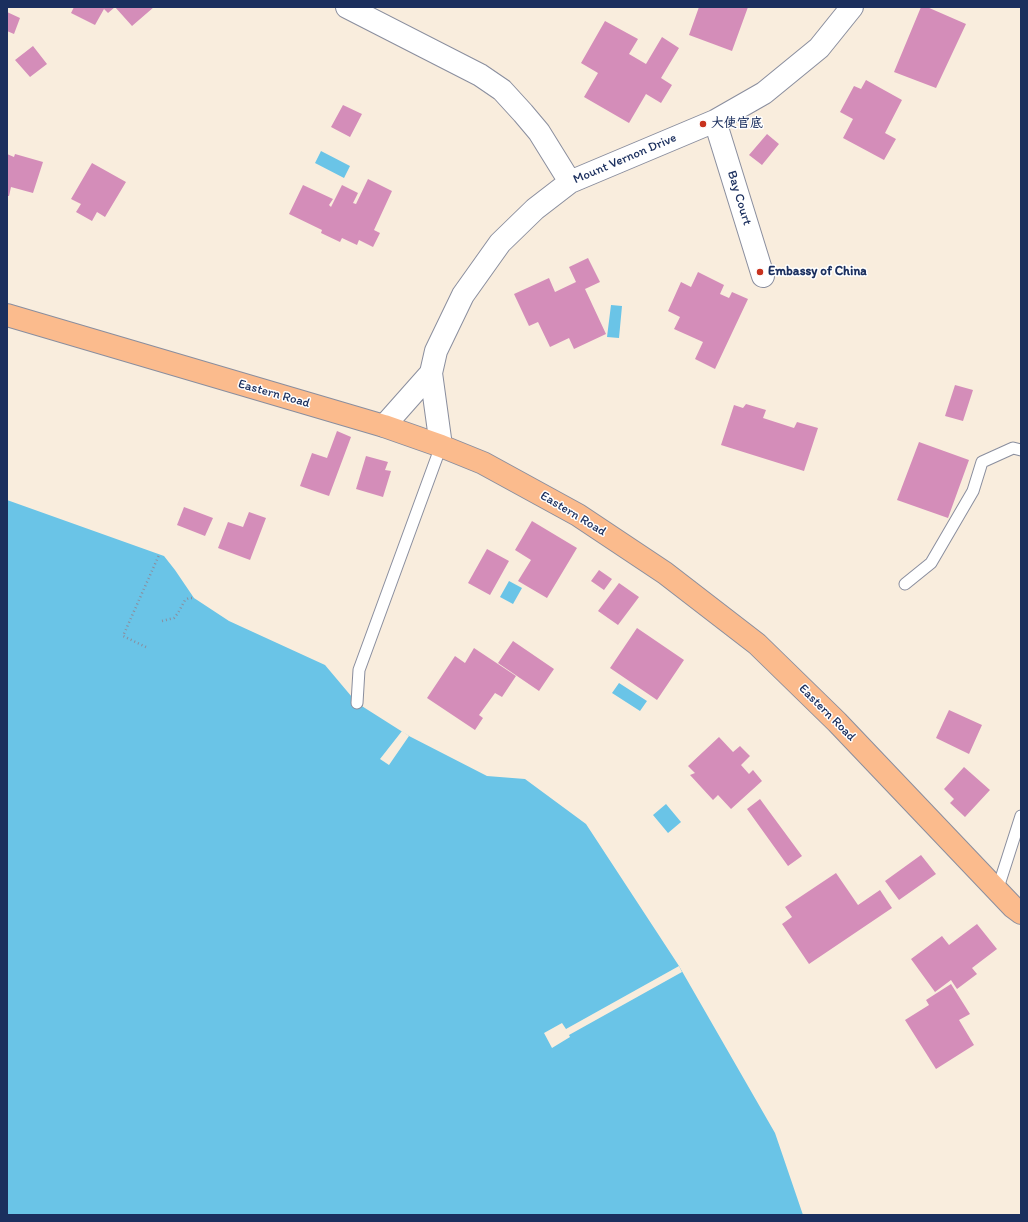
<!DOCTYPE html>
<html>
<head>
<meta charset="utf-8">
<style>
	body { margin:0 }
	#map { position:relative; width:1028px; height:1222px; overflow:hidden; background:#f9eddd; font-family:Itim,sans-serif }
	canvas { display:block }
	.frame { position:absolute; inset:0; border:8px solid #1b2f5e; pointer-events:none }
</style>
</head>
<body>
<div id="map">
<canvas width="1028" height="1222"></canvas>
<div class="frame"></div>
</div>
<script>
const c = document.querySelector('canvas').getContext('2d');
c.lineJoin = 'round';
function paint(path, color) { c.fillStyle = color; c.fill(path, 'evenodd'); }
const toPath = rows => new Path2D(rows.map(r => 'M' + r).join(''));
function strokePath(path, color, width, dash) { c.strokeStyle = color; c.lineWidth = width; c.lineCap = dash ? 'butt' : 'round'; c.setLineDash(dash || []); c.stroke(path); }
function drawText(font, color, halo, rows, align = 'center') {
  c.font = font + ' Itim,"LXGW WenKai TC",sans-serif'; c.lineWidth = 3; c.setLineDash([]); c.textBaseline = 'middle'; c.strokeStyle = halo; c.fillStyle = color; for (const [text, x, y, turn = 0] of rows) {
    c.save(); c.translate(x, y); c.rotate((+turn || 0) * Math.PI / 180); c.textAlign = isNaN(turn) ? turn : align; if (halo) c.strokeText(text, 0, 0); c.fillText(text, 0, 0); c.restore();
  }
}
paint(toPath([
	[321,151,350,166,344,178,315,163],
	[611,305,622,306,619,338,607,337],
	[7,500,164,556,175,570,194,598,229,621,325,665,357,703,409,736,487,776,525,779,586,824,679,966,775,1133,803,1215,7,1215],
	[509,581,522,588,513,604,500,597],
	[619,683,647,701,640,711,612,693],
	[666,804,681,822,668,833,653,815]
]), '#6ac4e7');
paint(toPath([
	[402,731,409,736,389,765,380,759],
	[679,966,682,972,569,1035,570,1037,552,1048,544,1033,562,1023,566,1029]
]), '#f9eddd');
paint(toPath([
	[74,7,154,7,132,26,115,7,108,13,104,9,95,25,71,13],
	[699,7,748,7,732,51,689,35],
	[921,7,927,7,966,24,936,88,894,72],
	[7,12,20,18,14,34,7,31],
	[605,21,638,39,629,54,646,64,662,37,679,48,661,78,672,85,661,103,646,94,629,123,584,97,598,73,581,63],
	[33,46,47,64,30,77,15,60],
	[866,80,902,100,885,133,896,139,884,160,843,138,853,119,840,112,854,86,861,89],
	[343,105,362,114,350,137,331,127],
	[767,134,779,144,762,165,749,155],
	[7,154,14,157,15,154,43,162,33,193,11,187,9,196,7,196],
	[92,163,126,182,105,217,97,212,92,221,76,212,81,204,71,199],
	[368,179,392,191,374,230,380,233,373,247,359,240,357,245,342,238,340,242,321,233,322,230,289,214,303,185,333,199,329,205,331,207,342,185,358,193,353,203,356,204],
	[588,258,600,282,585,289,606,334,574,349,569,338,550,347,538,322,529,326,514,294,549,278,555,292,576,282,569,267],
	[698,272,724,285,720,294,729,298,732,292,748,299,715,369,695,359,703,342,674,329,680,317,668,311,681,282,691,287],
	[955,385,973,390,963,421,945,416],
	[746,404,766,410,763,418,794,428,797,422,818,428,804,471,721,445,734,405,743,408],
	[337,431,351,437,329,496,300,486,312,453,327,458],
	[919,442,969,460,948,518,897,500],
	[366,456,388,462,385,470,391,471,383,497,356,489],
	[184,507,213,518,205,536,177,525],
	[249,512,266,518,250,560,218,548,228,522,243,527],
	[532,521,577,548,547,598,518,581,531,560,515,550],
	[487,549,509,561,490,595,468,583],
	[599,570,612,579,604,590,591,581],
	[619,583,639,597,618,625,598,611],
	[637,628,684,660,657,700,610,668],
	[513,641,554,669,539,691,498,663],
	[474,648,516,676,502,697,495,693,479,715,483,718,475,730,427,698,455,656,465,663],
	[949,710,982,725,969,754,936,738],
	[719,737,733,752,740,746,750,756,741,765,749,774,753,770,762,781,731,809,718,795,713,800,690,775,695,773,688,766],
	[964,767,990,790,965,817,950,803,954,799,944,789],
	[760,799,802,856,788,866,747,809],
	[921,855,936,874,899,900,885,881],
	[836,873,858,905,880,890,892,908,809,964,782,924,792,917,785,907],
	[977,924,997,949,972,968,977,974,957,989,951,980,935,992,911,959,942,936,949,945],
	[951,984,970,1014,959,1020,974,1045,936,1069,905,1020,929,1005,926,1000]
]), '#d48db9');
const service = toPath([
	[905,584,931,563,973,491,982,462,1013,448,1021,450],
	[357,703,359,670,441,446],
	[997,891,1021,816]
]);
const minor = toPath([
	[347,7,480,75,502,90,523,113,539,132,570,182],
	[715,121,763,276],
	[384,426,431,373],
	[441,446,431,373,436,351,463,295,500,243,535,209,570,182,715,121,764,93,819,48,852,7]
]);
const trunk = toPath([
	[7,315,384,426,441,446,483,463,578,515,665,573,757,644,837,722,1013,907,1021,913]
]);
strokePath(service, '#8a8e9e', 13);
strokePath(minor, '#8a8e9e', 24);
strokePath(trunk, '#8a8e9e', 24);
strokePath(toPath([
	[162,621,174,618,178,613,185,600,189,598,194,598],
	[146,647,123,636,159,555]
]), '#8a8e9e', 2.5, [1, 3]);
strokePath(service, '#fff', 11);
strokePath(minor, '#fff', 22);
strokePath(trunk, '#fbbb8d', 22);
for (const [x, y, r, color] of [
	[703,124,4,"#c8321e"],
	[760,272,4,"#c8321e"]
]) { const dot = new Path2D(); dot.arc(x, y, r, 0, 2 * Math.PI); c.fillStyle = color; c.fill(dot); strokePath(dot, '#fff', 1.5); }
drawText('bold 13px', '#1b2f5e', '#fff', [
	["大使官底",711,124],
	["Embassy of China",768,272]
], 'left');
drawText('13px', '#1b2f5e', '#fff', [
	["Mount Vernon Drive",625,159,-23],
	["Bay Court",739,198,73],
	["Eastern Road",274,394,16],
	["Eastern Road",573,514,31],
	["Eastern Road",827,713,45]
]);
</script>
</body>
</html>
